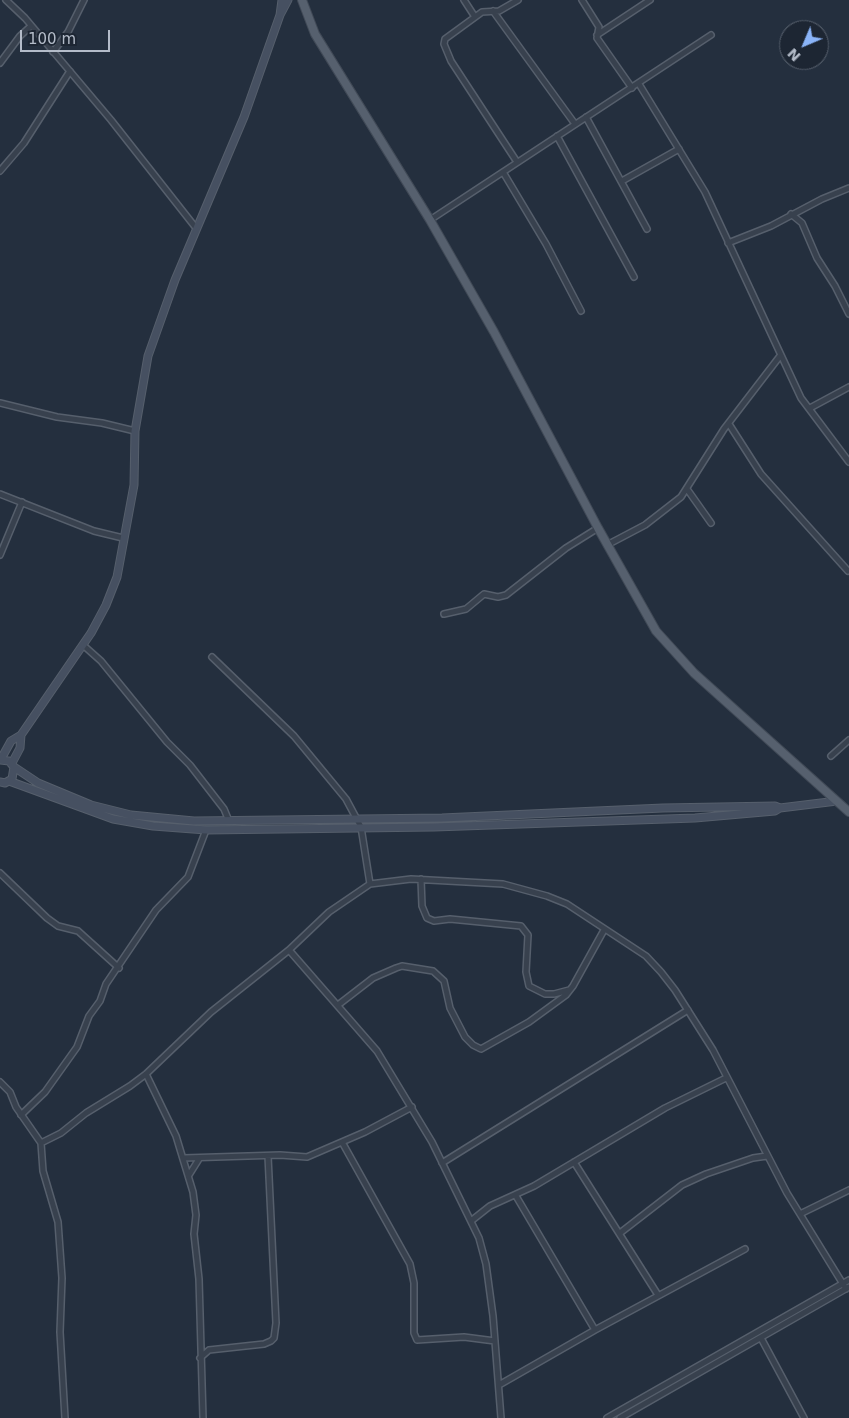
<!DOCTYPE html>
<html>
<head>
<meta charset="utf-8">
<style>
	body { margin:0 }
	#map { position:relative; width:849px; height:1418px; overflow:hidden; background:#242f3e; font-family:"DejaVu Sans",sans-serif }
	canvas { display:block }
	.north { position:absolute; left:779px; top:20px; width:50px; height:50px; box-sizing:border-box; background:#1d2633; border:1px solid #59626f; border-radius:50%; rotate:225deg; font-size:14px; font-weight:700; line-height:20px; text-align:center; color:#b4bcc9 }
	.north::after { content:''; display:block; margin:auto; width:18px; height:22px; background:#8ab4f8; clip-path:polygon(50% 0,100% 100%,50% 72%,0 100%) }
	.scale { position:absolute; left:20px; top:30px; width:90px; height:22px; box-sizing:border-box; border:2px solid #b4bcc9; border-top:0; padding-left:6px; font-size:15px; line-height:18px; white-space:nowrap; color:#b4bcc9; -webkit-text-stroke:4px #1d2633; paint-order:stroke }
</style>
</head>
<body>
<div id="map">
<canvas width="849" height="1418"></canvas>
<div class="north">N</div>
<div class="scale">100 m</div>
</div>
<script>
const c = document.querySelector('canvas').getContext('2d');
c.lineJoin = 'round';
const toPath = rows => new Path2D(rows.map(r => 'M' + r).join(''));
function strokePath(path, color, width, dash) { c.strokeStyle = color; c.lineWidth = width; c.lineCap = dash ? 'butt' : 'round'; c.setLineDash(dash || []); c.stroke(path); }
const street = toPath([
	[6,0,25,18,111,120,196,228],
	[464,0,475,17],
	[582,0,599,27,597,38,632,88],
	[493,11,575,124],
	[597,35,650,0],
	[53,52,68,32,84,0],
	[0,63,20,36,31,26],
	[639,84,705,192,801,398,849,462],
	[586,117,647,229],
	[557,136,634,277],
	[517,162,451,61,444,44,445,39,482,12,499,11,518,0],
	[0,171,24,143,70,71],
	[503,172,546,244,581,311],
	[622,181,679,149],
	[791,214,802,223,817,258,835,286,849,314],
	[430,220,711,35],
	[728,243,771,226,822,199,849,188],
	[0,403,57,417,102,423,135,431],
	[810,408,849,387],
	[729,424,761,474,848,571],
	[687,489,711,523],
	[0,494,94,531,123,538],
	[607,545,645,525,681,497,724,429,780,356],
	[0,555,22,502],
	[444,614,466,609,484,594,498,597,506,595,566,548,598,528],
	[83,645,101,661,167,742,190,765,224,809,229,821],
	[212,657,294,736,346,799,361,827,370,884],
	[831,756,849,740],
	[0,873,47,918,58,926,78,931,119,968],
	[421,879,422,906,427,918,434,921,450,919,521,926,528,935,526,972,529,986,545,994,554,994,569,990],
	[289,950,377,1051,432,1142,479,1238,486,1264,493,1316,501,1418],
	[338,1005,373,978,396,968,402,966,433,971,444,981,450,1008,465,1037,473,1045,481,1049,529,1022,566,995,573,986,604,930],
	[146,1074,176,1136,193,1192,196,1215,194,1234,199,1279,203,1418],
	[0,1082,10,1092,16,1107,41,1143,43,1171,58,1222,62,1278,60,1332,65,1418],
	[21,1115,45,1092,77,1047,89,1016,100,1001,106,984,156,910,188,877,206,830],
	[342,1142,410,1264,414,1283,414,1333,417,1340,464,1337,495,1341],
	[41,1143,61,1133,86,1113,130,1086,146,1074,211,1012,289,950,329,912,370,884,411,879,503,884,547,896,567,904,646,956,661,972,675,990,713,1050,787,1193,846,1289],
	[184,1158,280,1155,307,1157,365,1132,412,1107],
	[574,1162,658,1295],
	[442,1163,688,1010],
	[189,1175,199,1159],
	[516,1196,595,1330],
	[800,1214,849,1190],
	[471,1221,490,1206,534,1186,665,1108,726,1078],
	[620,1233,682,1185,706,1174,753,1158,767,1156],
	[761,1338,804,1418],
	[200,1358,209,1350,264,1344,271,1341,274,1338,276,1323,268,1156],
	[499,1385,595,1330,745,1249],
	[607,1418,849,1280],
	[620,1418,849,1287]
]);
const secondary = toPath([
	[280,15,288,0],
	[1,759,11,741,21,735,91,633,106,605,117,577,134,485,135,431,148,356,175,280,244,117,280,15,282,0],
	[0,760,9,761,14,767,38,783,91,805,131,815,194,821,442,818,663,808,775,806,780,808,837,801],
	[12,763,20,748,21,735],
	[9,781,113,819,153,826,206,830,434,827,695,818,775,811,780,808],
	[0,782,5,783,12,779,14,767]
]);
const primary = toPath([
	[302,0,315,34,430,220,494,332,598,528,656,631,694,673,849,812]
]);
strokePath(street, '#565f6c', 8);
strokePath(secondary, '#565f6c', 9);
strokePath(primary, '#414a57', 10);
strokePath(street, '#38414e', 5);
strokePath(secondary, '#465061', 7);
strokePath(primary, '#56606e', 8);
</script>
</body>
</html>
